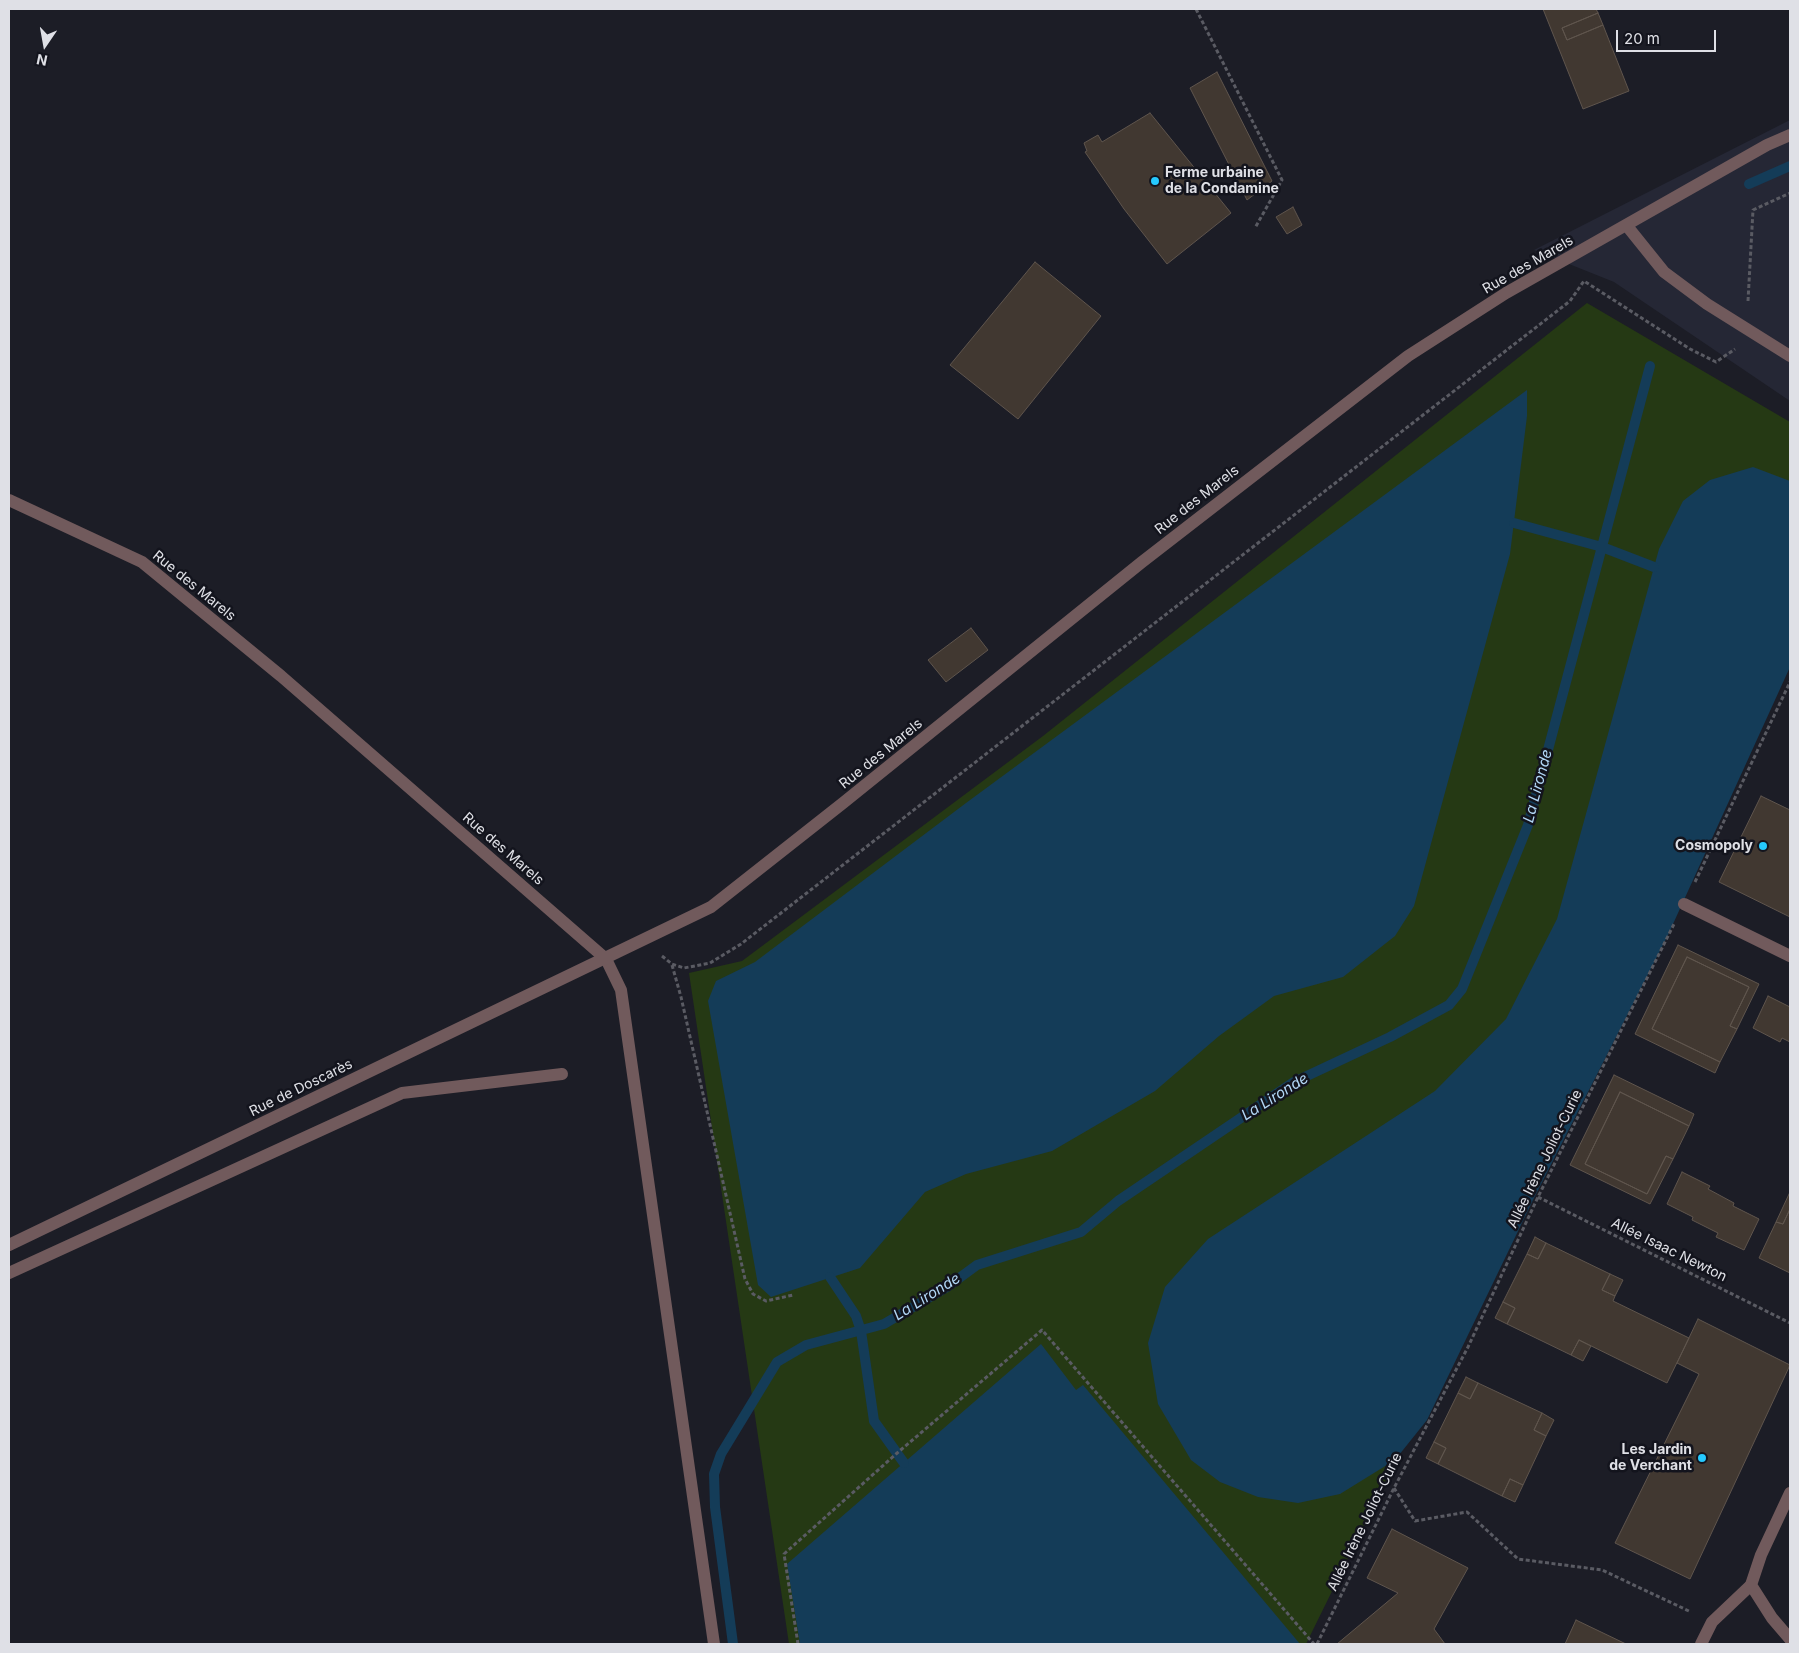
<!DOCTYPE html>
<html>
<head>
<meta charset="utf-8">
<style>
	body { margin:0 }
	#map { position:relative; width:1799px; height:1653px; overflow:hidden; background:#1c1d26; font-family:Inter,sans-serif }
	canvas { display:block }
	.frame { position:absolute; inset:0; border:10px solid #dfe0e6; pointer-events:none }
	.north { position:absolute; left:20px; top:20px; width:50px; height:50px; -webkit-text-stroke:4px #13141d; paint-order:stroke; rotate:192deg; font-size:14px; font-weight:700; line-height:20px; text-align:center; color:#dfe0e6 }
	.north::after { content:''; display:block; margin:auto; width:18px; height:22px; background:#dfe0e6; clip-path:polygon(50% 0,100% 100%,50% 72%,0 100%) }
	.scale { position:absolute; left:1616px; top:30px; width:100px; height:22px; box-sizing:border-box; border:2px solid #dfe0e6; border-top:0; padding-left:6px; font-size:15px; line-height:18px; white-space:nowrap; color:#dfe0e6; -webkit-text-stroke:4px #13141d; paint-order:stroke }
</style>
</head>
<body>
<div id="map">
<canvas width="1799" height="1653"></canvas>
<div class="frame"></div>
<div class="north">N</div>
<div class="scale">20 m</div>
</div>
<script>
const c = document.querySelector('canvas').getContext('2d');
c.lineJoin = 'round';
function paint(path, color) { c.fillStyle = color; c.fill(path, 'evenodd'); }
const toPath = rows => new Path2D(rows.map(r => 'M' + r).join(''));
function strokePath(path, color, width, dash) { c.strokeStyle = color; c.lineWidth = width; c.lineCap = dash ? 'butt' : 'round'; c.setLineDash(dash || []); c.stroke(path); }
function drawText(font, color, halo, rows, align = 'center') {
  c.font = font + ' Inter,sans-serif'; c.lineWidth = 5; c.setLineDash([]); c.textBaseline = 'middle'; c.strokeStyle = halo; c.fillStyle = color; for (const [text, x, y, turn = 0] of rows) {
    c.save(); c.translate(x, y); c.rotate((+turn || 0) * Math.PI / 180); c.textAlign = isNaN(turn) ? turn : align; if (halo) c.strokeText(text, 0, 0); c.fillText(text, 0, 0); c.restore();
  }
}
paint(toPath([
	[1790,120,1790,401,1614,282,1534,250]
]), '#252735');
paint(toPath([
	[1587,303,1790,422,1790,661,1306,1644,789,1644,689,973,742,961,1043,736]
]), '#253914');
paint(toPath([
	[1527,390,1527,416,1510,554,1414,906,1395,936,1343,977,1274,996,1219,1036,1155,1091,1052,1151,966,1174,925,1192,860,1268,771,1297,758,1285,708,1001,716,981,755,962,966,803],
	[1753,467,1790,481,1790,667,1668,935,1534,1198,1427,1420,1395,1460,1340,1494,1298,1503,1258,1497,1220,1482,1191,1460,1158,1404,1148,1343,1165,1287,1208,1239,1435,1091,1506,1019,1557,919,1659,549,1683,501,1710,480],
	[1041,1344,1076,1390,1083,1385,1300,1644,800,1644,787,1564]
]), '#143c58');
strokePath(toPath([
	[1749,184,1790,166],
	[1514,523,1602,547,1654,567],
	[830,1277,856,1316,861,1331,874,1421,904,1463],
	[733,1644,715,1507,714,1474,721,1454,777,1362,806,1345,884,1324,947,1287,977,1265,1081,1232,1118,1201,1294,1082,1390,1037,1449,1005,1462,989,1528,825,1650,366]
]), '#143c58', 10);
const building = toPath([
	[1543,9,1596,9,1598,13,1562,28,1567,40,1603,25,1629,91,1583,109,1543,9],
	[1598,13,1603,25,1567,40,1562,28,1598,13],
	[1217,72,1272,181,1247,200,1190,88,1217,72],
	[1150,113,1231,213,1167,264,1124,209,1085,152,1087,151,1084,143,1098,135,1102,142,1150,113],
	[1293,207,1302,225,1287,234,1276,217,1293,207],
	[1035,262,1101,316,1018,419,950,365,1035,262],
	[971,628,988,650,946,682,928,660,971,628],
	[1761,796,1790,810,1790,917,1719,882,1761,796],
	[1678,945,1759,984,1737,1029,1730,1026,1749,987,1687,957,1652,1029,1720,1062,1715,1073,1635,1034,1678,945],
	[1687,957,1749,987,1730,1026,1737,1029,1720,1062,1652,1029,1687,957],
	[1768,996,1790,1007,1790,1042,1782,1038,1780,1042,1753,1028,1768,996],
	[1614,1075,1694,1114,1689,1126,1620,1092,1585,1164,1647,1194,1666,1156,1673,1159,1650,1204,1570,1165,1614,1075],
	[1620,1092,1689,1126,1673,1159,1666,1156,1647,1194,1585,1164,1620,1092],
	[1682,1172,1710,1186,1708,1189,1734,1203,1733,1206,1759,1219,1744,1250,1716,1237,1718,1233,1692,1220,1693,1217,1667,1204,1682,1172],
	[1790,1192,1790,1209,1783,1224,1776,1222,1790,1192],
	[1790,1209,1790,1273,1759,1258,1776,1222,1783,1224,1790,1209],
	[1535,1237,1546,1243,1538,1259,1527,1254,1535,1237],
	[1546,1243,1610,1274,1602,1290,1615,1296,1613,1301,1689,1338,1667,1383,1579,1340,1571,1355,1507,1324,1515,1308,1503,1302,1527,1254,1538,1259,1546,1243],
	[1610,1274,1623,1280,1615,1296,1602,1290,1610,1274],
	[1503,1302,1515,1308,1507,1324,1495,1318,1503,1302],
	[1698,1319,1790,1365,1690,1579,1615,1543,1699,1374,1677,1363,1698,1319],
	[1579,1340,1591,1346,1583,1361,1571,1355,1579,1340],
	[1466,1377,1478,1383,1470,1399,1458,1393,1466,1377],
	[1478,1383,1542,1413,1534,1430,1546,1436,1523,1485,1510,1479,1502,1496,1438,1464,1446,1448,1434,1442,1458,1393,1470,1399,1478,1383],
	[1542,1413,1554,1420,1546,1436,1534,1430,1542,1413],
	[1434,1442,1446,1448,1438,1464,1426,1458,1434,1442],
	[1510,1479,1523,1485,1515,1502,1502,1496,1510,1479],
	[1392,1529,1468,1568,1434,1629,1445,1644,1337,1644,1398,1593,1367,1578,1392,1529],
	[1576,1620,1626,1644,1565,1644,1576,1620]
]);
paint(building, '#413831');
strokePath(building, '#5f554d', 1);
strokePath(toPath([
	[1196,9,1282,180,1255,228],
	[1748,301,1753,210,1790,193],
	[1695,882,1790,682],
	[662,956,672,964,684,968,710,963,741,944,1570,301,1584,281,1690,349,1716,362,1735,349],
	[672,965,681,997,745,1279,753,1294,766,1301,793,1295],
	[1538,1197,1790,1323],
	[1394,1488,1415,1521,1467,1512,1518,1559,1602,1570,1691,1612],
	[798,1644,784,1554,896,1454,1042,1330,1314,1644],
	[1317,1644,1394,1488,1468,1347,1538,1197,1674,924]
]), '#5a5b63', 3, [4, 2.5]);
strokePath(toPath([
	[606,959,621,990,714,1644],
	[9,1273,402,1093,562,1074],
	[1701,1644,1712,1622,1751,1585]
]), '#715a5c', 12);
strokePath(toPath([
	[1627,226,1664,272,1707,304,1790,356],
	[9,500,142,562,281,676,606,959],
	[1684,904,1790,956],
	[9,1245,711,907,843,803,1142,562,1408,356,1506,293,1767,145,1790,135],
	[1790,1493,1761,1555,1751,1585,1772,1618,1790,1639]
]), '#715a5c', 12);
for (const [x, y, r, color] of [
	[1155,181,5,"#25c9fe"],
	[1763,846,5,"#25c9fe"],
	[1702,1458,5,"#25c9fe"]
]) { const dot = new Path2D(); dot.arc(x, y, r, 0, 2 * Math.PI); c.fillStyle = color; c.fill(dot); strokePath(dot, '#13141d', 2); }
drawText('bold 14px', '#dfe0e6', '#13141d', [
	["Ferme urbaine",1165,173,"left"],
	["de la Condamine",1165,189,"left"],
	["Cosmopoly",1753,846],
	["Les Jardin",1692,1450],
	["de Verchant",1692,1466]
], 'right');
drawText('14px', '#dfe0e6', '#13141d', [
	["Rue des Marels",1528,265,-30],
	["Rue des Marels",1197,500,-38],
	["Rue des Marels",194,586,39],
	["Rue des Marels",881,754,-39],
	["Rue des Marels",503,849,41],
	["Rue de Doscarès",301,1088,-26],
	["Allée Irène Joliot-Curie",1545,1159,-64],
	["Allée Isaac Newton",1669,1250,26],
	["Allée Irène Joliot-Curie",1365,1522,-64]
]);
drawText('italic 15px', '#b2d7f6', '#13141d', [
	["La Lironde",1538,786,-75],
	["La Lironde",1275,1097,-32],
	["La Lironde",927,1297,-32]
]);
</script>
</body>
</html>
